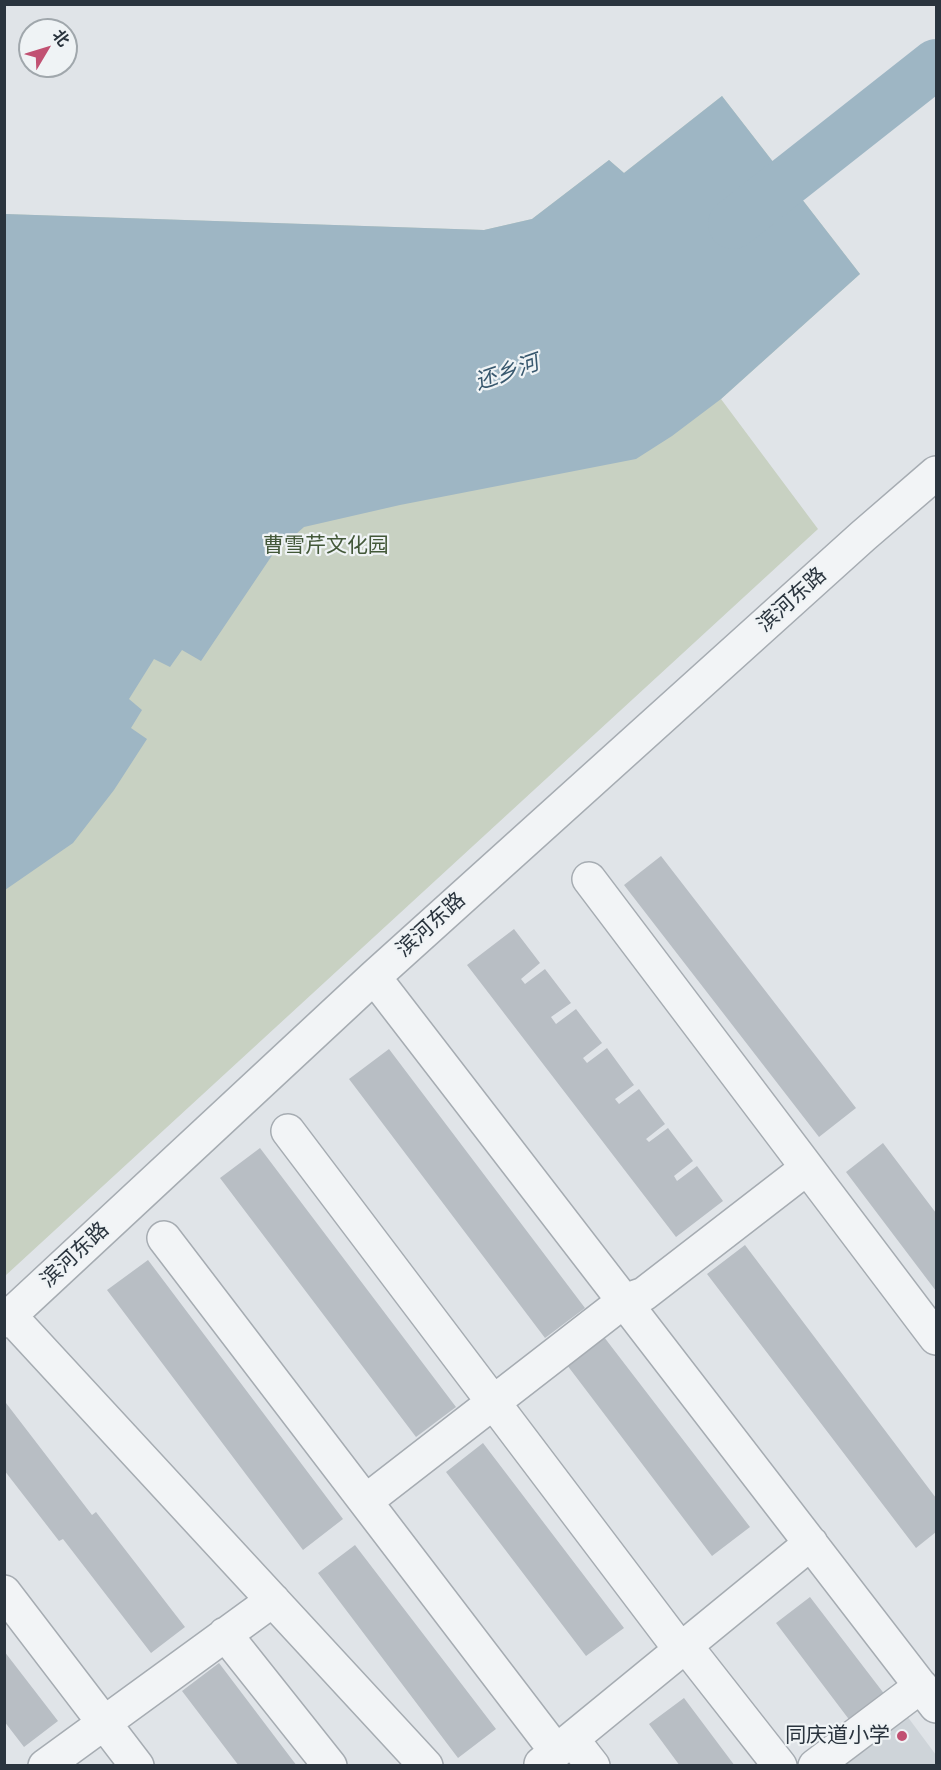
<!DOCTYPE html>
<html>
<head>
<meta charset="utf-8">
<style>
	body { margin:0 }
	#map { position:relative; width:941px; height:1770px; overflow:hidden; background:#e0e4e8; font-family:Cabin,"Noto Sans SC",sans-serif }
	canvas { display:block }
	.frame { position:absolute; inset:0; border:6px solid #2a343e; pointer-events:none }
	.north { position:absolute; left:18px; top:18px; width:60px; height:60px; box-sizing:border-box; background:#eff3f5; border:2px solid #a0a7ac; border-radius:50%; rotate:52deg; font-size:16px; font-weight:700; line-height:24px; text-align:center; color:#2a343e }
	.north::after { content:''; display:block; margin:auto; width:21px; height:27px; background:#c15172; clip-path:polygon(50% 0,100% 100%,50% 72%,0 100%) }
</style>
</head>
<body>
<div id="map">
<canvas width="941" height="1770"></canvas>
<div class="frame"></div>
<div class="north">北</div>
</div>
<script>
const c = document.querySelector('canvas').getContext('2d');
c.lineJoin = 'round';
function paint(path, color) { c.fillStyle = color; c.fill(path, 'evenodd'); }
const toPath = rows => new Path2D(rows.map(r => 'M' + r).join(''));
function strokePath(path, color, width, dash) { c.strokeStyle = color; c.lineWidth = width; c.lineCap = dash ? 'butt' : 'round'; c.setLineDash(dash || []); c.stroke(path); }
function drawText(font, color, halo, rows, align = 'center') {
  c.font = font + ' Cabin,"Noto Sans SC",sans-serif'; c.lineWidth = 4.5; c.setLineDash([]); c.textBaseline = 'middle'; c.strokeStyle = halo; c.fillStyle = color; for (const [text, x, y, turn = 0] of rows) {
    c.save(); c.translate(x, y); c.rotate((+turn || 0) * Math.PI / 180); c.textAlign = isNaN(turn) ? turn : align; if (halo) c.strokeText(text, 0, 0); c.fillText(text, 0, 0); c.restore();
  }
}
paint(toPath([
	[907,1716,936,1755,936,1765,842,1766]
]), '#ced4d9');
paint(toPath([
	[722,96,860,274,721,399,818,529,5,1276,5,214,484,230,532,219,609,160,624,173]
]), '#c8d1c2');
paint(toPath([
	[722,96,860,274,721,399,672,436,636,459,400,505,304,527,273,554,201,661,182,650,170,667,154,659,129,699,142,710,131,728,147,739,114,790,73,843,5,890,5,214,484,230,532,219,609,160,624,173]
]), '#9eb6c4');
strokePath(toPath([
	[733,224,936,64]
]), '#9eb6c4', 50);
paint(toPath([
	[661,856,856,1108,819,1137,624,885],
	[514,929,540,963,521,979,525,984,545,969,571,1003,551,1017,556,1024,576,1009,602,1043,583,1058,587,1063,607,1048,634,1085,615,1099,619,1104,639,1089,665,1124,646,1139,649,1142,668,1128,693,1161,674,1176,677,1181,697,1166,723,1201,676,1237,467,965],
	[389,1049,585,1308,545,1338,349,1079],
	[883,1143,936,1213,936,1291,846,1172],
	[260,1148,456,1407,416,1437,220,1178],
	[745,1245,936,1498,936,1532,916,1548,707,1274],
	[148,1260,343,1519,303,1550,107,1290],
	[604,1337,750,1527,712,1556,567,1365],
	[6,1403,92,1515,96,1512,185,1627,151,1653,63,1539,59,1541,4,1470,4,1404],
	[483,1443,624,1628,586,1656,446,1472],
	[355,1545,496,1729,458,1758,318,1573],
	[810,1597,892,1704,857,1730,776,1623],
	[4,1651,58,1721,24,1747,4,1721],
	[219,1663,297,1766,239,1766,182,1691],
	[684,1698,735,1766,680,1766,649,1724]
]), '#b8bec4');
const minor = toPath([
	[589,879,936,1338],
	[374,977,936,1706],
	[288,1131,680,1649],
	[164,1238,556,1751],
	[10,1316,426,1766],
	[4,1321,374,977,863,536,936,473],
	[366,1501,624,1301,644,1294,807,1168],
	[4,1592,137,1766],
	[225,1634,330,1766],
	[685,1645,780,1766],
	[572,1739,593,1766],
	[541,1764,811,1543],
	[45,1766,273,1600],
	[815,1766,921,1686]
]);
strokePath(minor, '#a6acb2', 36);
strokePath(minor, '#f2f4f6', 33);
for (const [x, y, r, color] of [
	[902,1736,6,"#c15172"]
]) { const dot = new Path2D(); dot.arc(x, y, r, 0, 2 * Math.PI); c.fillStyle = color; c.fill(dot); strokePath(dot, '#eff3f5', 2); }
drawText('21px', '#435839', '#eff3f5', [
	["曹雪芹文化园",326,546]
]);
drawText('21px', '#2a343e', '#eff3f5', [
	["滨河东路",792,600,-42],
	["滨河东路",431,925,-42],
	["滨河东路",75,1255,-43]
]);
drawText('21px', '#2a343e', '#eff3f5', [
	["同庆道小学",890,1736]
], 'right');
drawText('italic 22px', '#38586e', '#eff3f5', [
	["还乡河",507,373,-19]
]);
</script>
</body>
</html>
